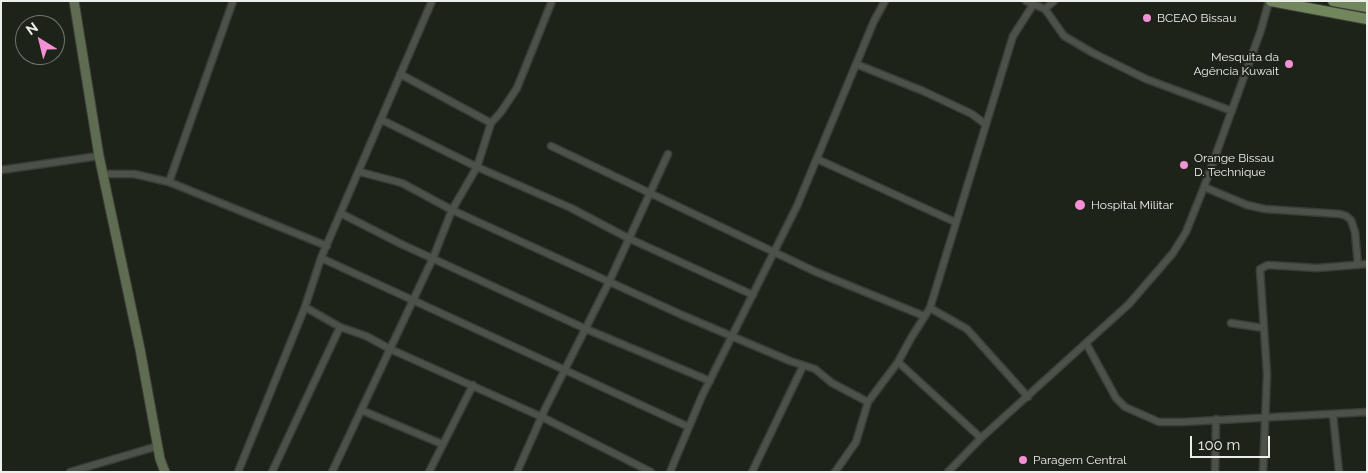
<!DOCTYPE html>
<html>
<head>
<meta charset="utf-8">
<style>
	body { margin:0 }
	#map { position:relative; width:1368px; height:473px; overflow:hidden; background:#1e231a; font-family:Raleway,sans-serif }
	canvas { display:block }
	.frame { position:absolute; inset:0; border:2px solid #edf0ea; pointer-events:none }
	.north { position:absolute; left:15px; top:15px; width:50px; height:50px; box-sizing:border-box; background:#1e231a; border:1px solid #71756d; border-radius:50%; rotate:324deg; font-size:14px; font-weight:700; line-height:20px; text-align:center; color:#edf0ea }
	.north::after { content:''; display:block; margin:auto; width:18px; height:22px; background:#f491d4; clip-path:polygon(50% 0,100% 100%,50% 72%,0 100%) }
	.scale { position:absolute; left:1190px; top:436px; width:80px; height:22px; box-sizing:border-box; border:2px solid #edf0ea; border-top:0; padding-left:6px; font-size:15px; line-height:18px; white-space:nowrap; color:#edf0ea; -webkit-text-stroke:4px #1e231a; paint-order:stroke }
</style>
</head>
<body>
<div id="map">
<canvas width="1368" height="473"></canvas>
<div class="frame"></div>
<div class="north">N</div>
<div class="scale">100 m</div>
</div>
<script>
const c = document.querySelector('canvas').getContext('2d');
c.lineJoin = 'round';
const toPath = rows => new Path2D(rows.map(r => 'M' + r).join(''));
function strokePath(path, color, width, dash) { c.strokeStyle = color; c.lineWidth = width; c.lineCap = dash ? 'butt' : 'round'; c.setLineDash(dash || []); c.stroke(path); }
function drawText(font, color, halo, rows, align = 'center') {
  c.font = font + ' Raleway,sans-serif'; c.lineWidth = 4; c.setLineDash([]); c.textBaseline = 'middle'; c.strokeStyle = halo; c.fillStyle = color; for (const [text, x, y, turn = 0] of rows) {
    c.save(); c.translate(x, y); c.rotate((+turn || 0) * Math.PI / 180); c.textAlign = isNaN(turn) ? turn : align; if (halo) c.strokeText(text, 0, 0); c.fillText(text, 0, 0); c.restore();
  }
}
const street = toPath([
	[233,1,169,182,327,246],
	[1026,1,1045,9,1054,1],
	[1045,9,1064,36,1093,53,1146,79,1232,111],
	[856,64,923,91,972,114,985,124],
	[400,74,491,123],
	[382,120,477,167,571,208,628,238,753,295],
	[551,146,816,272,924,316],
	[817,159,955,222],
	[1,170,99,156],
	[360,172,402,183,452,210,682,315,790,361,815,369,832,383,868,402],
	[103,174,134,174,169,182],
	[1204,187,1247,205,1265,209,1340,214,1346,216,1351,220,1355,232,1358,265],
	[342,214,401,244,586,329,710,381],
	[321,258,689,427],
	[305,307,340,327,366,336,390,349,542,417,651,472],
	[930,308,967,329,1028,397],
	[1231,323,1263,328],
	[1086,343,1116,398,1125,407,1159,422,1183,422,1367,412],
	[898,362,981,438],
	[361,410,442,444],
	[1333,415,1339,472],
	[70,472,158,446],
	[238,472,305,307,321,258,432,1],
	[272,472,340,327],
	[332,472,433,258,452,210,477,167,491,123,501,112,517,88,552,1],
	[429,472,473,385],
	[517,472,545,409,609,282,668,154],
	[670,472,702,396,797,206,874,21,885,1],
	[752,472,803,366],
	[835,472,856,442,868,402,898,362,911,338,930,308,1013,36,1033,5],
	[948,472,981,438,1129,304,1173,253,1186,232,1204,187,1261,30,1269,1],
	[1215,472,1216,419],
	[1263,472,1267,374,1260,269,1268,265,1317,268,1367,264]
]);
const secondary = toPath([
	[74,1,99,156,140,349,160,459,165,472]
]);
const primary = toPath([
	[1271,1,1367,19],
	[1333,1,1367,7]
]);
strokePath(street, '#3a3e37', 9);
strokePath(secondary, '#3a3e37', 11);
strokePath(primary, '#3a3e37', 12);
strokePath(street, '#4c5248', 6);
strokePath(secondary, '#5f6c52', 9);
strokePath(primary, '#71865d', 10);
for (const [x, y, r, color] of [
	[1147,18,5,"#f491d4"],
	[1289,64,5,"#f491d4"],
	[1184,165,5,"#f491d4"],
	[1080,205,6,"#f491d4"],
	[1023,460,5,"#f491d4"]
]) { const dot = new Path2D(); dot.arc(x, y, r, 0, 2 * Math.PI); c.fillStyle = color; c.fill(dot); strokePath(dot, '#1e231a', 2); }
drawText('12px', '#edf0ea', '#1e231a', [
	["BCEAO Bissau",1157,18],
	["Mesquita da",1279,57,"right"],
	["Agência Kuwait",1279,71,"right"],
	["Orange Bissau",1194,158],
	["D. Technique",1194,172],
	["Hospital Militar",1091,205],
	["Paragem Central",1033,460]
], 'left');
</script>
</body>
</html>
